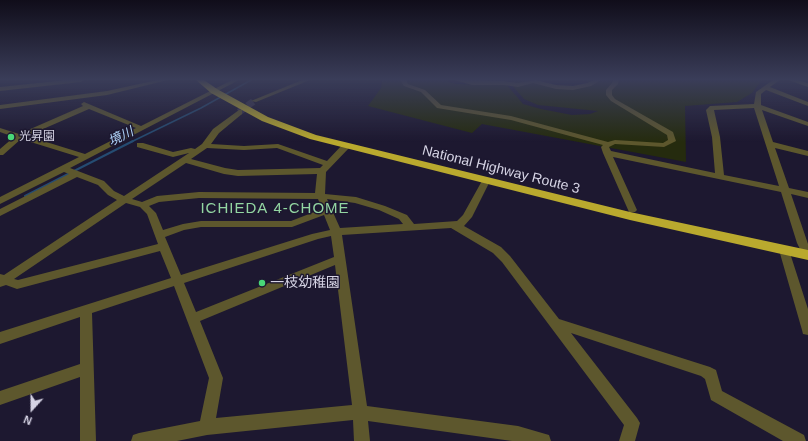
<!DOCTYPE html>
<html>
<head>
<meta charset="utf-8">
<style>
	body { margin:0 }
	#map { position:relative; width:808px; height:441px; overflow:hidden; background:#1d1830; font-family:Helvetica,sans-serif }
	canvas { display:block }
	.north { position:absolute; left:12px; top:389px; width:40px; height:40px; -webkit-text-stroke:3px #1d1830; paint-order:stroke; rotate:201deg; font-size:11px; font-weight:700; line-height:16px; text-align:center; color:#d6d4e5 }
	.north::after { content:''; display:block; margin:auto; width:14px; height:18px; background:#d6d4e5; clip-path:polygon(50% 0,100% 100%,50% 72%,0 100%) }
</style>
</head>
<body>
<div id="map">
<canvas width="808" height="441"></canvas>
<div class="north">N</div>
</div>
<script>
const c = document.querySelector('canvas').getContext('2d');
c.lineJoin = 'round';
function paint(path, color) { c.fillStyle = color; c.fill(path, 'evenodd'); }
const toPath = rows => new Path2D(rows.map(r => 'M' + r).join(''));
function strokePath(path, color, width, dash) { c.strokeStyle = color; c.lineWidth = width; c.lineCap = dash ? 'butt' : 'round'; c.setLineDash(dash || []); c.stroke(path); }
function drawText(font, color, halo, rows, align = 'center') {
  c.font = font + ' Helvetica,"Noto Sans JP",sans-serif'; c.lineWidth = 3; c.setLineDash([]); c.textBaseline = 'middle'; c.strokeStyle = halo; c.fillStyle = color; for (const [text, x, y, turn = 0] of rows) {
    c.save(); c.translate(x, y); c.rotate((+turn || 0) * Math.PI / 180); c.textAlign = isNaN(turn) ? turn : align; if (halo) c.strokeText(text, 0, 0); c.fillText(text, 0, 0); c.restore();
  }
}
paint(toPath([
	[382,80,443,80,456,84,507,85,523,104,541,109,572,115,590,114,598,111,538,105,524,99,511,84,510,81,477,83,461,80,532,80,556,87,573,88,589,85,587,80,762,80,752,93,737,102,685,106,686,162,482,124,472,133,368,106,381,88]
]), '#252b0e');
strokePath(toPath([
	[131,142,201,108,251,80]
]), '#254c72', 1.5);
strokePath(toPath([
	[25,196,133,141]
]), '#254c72', 2);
strokePath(toPath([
	[239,112,254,101]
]), '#39344b', 7, [7, 3.5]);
paint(toPath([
	[66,80,84,80,81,82,0,91,0,87,66,80],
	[157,80,168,80,107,95,0,109,0,105,107,91,157,80],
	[232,80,239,80,70,168,104,181,114,191,124,196,189,153,173,157,137,147,137,143,143,143,173,152,191,148,195,149,202,144,213,129,239,110,242,110,242,114,219,133,211,144,244,146,278,144,327,161,343,144,349,144,349,148,326,172,325,194,356,197,385,206,407,215,414,224,457,221,463,215,483,179,489,179,490,181,472,217,464,226,501,247,510,256,559,319,710,367,716,370,722,391,804,435,806,441,783,441,711,400,705,379,701,376,571,333,637,418,640,423,635,441,619,441,624,425,502,262,493,253,451,228,342,235,367,406,518,426,549,435,551,441,512,441,368,421,370,441,354,441,353,420,207,435,177,441,131,441,133,435,139,433,200,421,209,378,174,286,92,313,96,441,80,441,80,377,0,405,0,391,80,364,80,317,0,344,0,332,171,278,160,251,17,289,6,285,0,287,0,274,4,275,117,200,108,195,98,185,77,177,0,216,0,209,69,174,64,172,0,204,0,197,79,157,21,139,3,155,0,155,0,149,14,137,0,132,0,128,19,134,83,106,81,104,84,102,141,126,232,80],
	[89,109,136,128,85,154,27,136,89,109],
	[207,148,244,150,277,148,323,165,320,168,238,170,225,168,191,159,207,148],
	[186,163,224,174,238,176,317,174,315,193,199,192,157,196,142,202,132,199,186,163],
	[199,198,318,199,322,209,291,221,201,221,183,224,163,230,156,213,149,206,159,202,199,198],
	[327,199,355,203,379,210,399,219,403,224,340,228,327,199],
	[126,203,140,207,147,214,158,244,18,280,14,279,126,203],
	[324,215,330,230,312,234,181,275,165,237,184,230,201,227,292,227,324,215],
	[331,236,334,257,196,312,184,283,318,239,331,236],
	[335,265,352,405,216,418,223,378,200,321,335,265],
	[302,80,310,80,256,102,251,101,302,80],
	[400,80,406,80,408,84,425,90,441,105,511,116,608,142,615,140,663,143,668,140,667,135,611,101,606,95,606,90,612,83,613,80,619,80,618,84,612,90,612,95,615,99,673,132,676,141,664,147,615,144,609,147,611,151,715,173,712,137,706,110,710,106,754,104,756,92,773,80,780,80,770,87,808,102,808,106,766,90,761,94,761,105,808,122,808,126,762,110,773,142,808,151,808,156,775,148,789,188,808,192,808,198,791,194,808,244,808,258,804,257,797,243,781,192,613,157,637,210,635,212,629,212,603,153,601,147,603,145,511,120,437,108,421,92,404,86,400,80],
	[754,108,779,186,724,175,720,137,714,110,754,108],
	[454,80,504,81,518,83,536,80,556,85,573,86,587,83,594,80,601,80,591,86,573,90,556,89,533,83,518,87,504,85,472,85,454,80],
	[788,80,797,80,808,83,808,87,788,80],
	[784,246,788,247,789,250,808,309,808,335,803,334,802,330,779,250,780,247,784,246]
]), '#5d572d');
paint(toPath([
	[196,80,204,80,217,89,268,117,316,135,630,212,808,250,808,260,630,220,310,139,262,121,211,93,196,80]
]), '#b9a92e');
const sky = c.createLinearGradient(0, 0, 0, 142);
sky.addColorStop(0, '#100d1a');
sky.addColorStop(0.56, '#3a3d59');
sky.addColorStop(1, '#3a3d5900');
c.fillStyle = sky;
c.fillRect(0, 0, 808, 142);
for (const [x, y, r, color] of [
	[11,137,4,"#49d778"],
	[262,283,4,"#49d778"]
]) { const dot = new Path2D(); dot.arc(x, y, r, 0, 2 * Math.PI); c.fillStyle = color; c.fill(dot); strokePath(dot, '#1d1830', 1.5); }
drawText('12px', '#d6d4e5', '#1d1830', [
	["光昇園",19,137]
], 'left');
drawText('italic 13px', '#b0d4f9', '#1d1830', [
	["境川",121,137,-27]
]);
drawText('14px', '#d6d4e5', '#1d1830', [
	["National Highway Route 3",501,170,14]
]);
drawText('14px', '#d6d4e5', '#1d1830', [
	["一枝幼稚園",270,283]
], 'left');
c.letterSpacing = '1px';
drawText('15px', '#93d6a2', '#1d1830', [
	["ICHIEDA 4-CHOME",275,209]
]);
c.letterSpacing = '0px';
</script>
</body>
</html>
